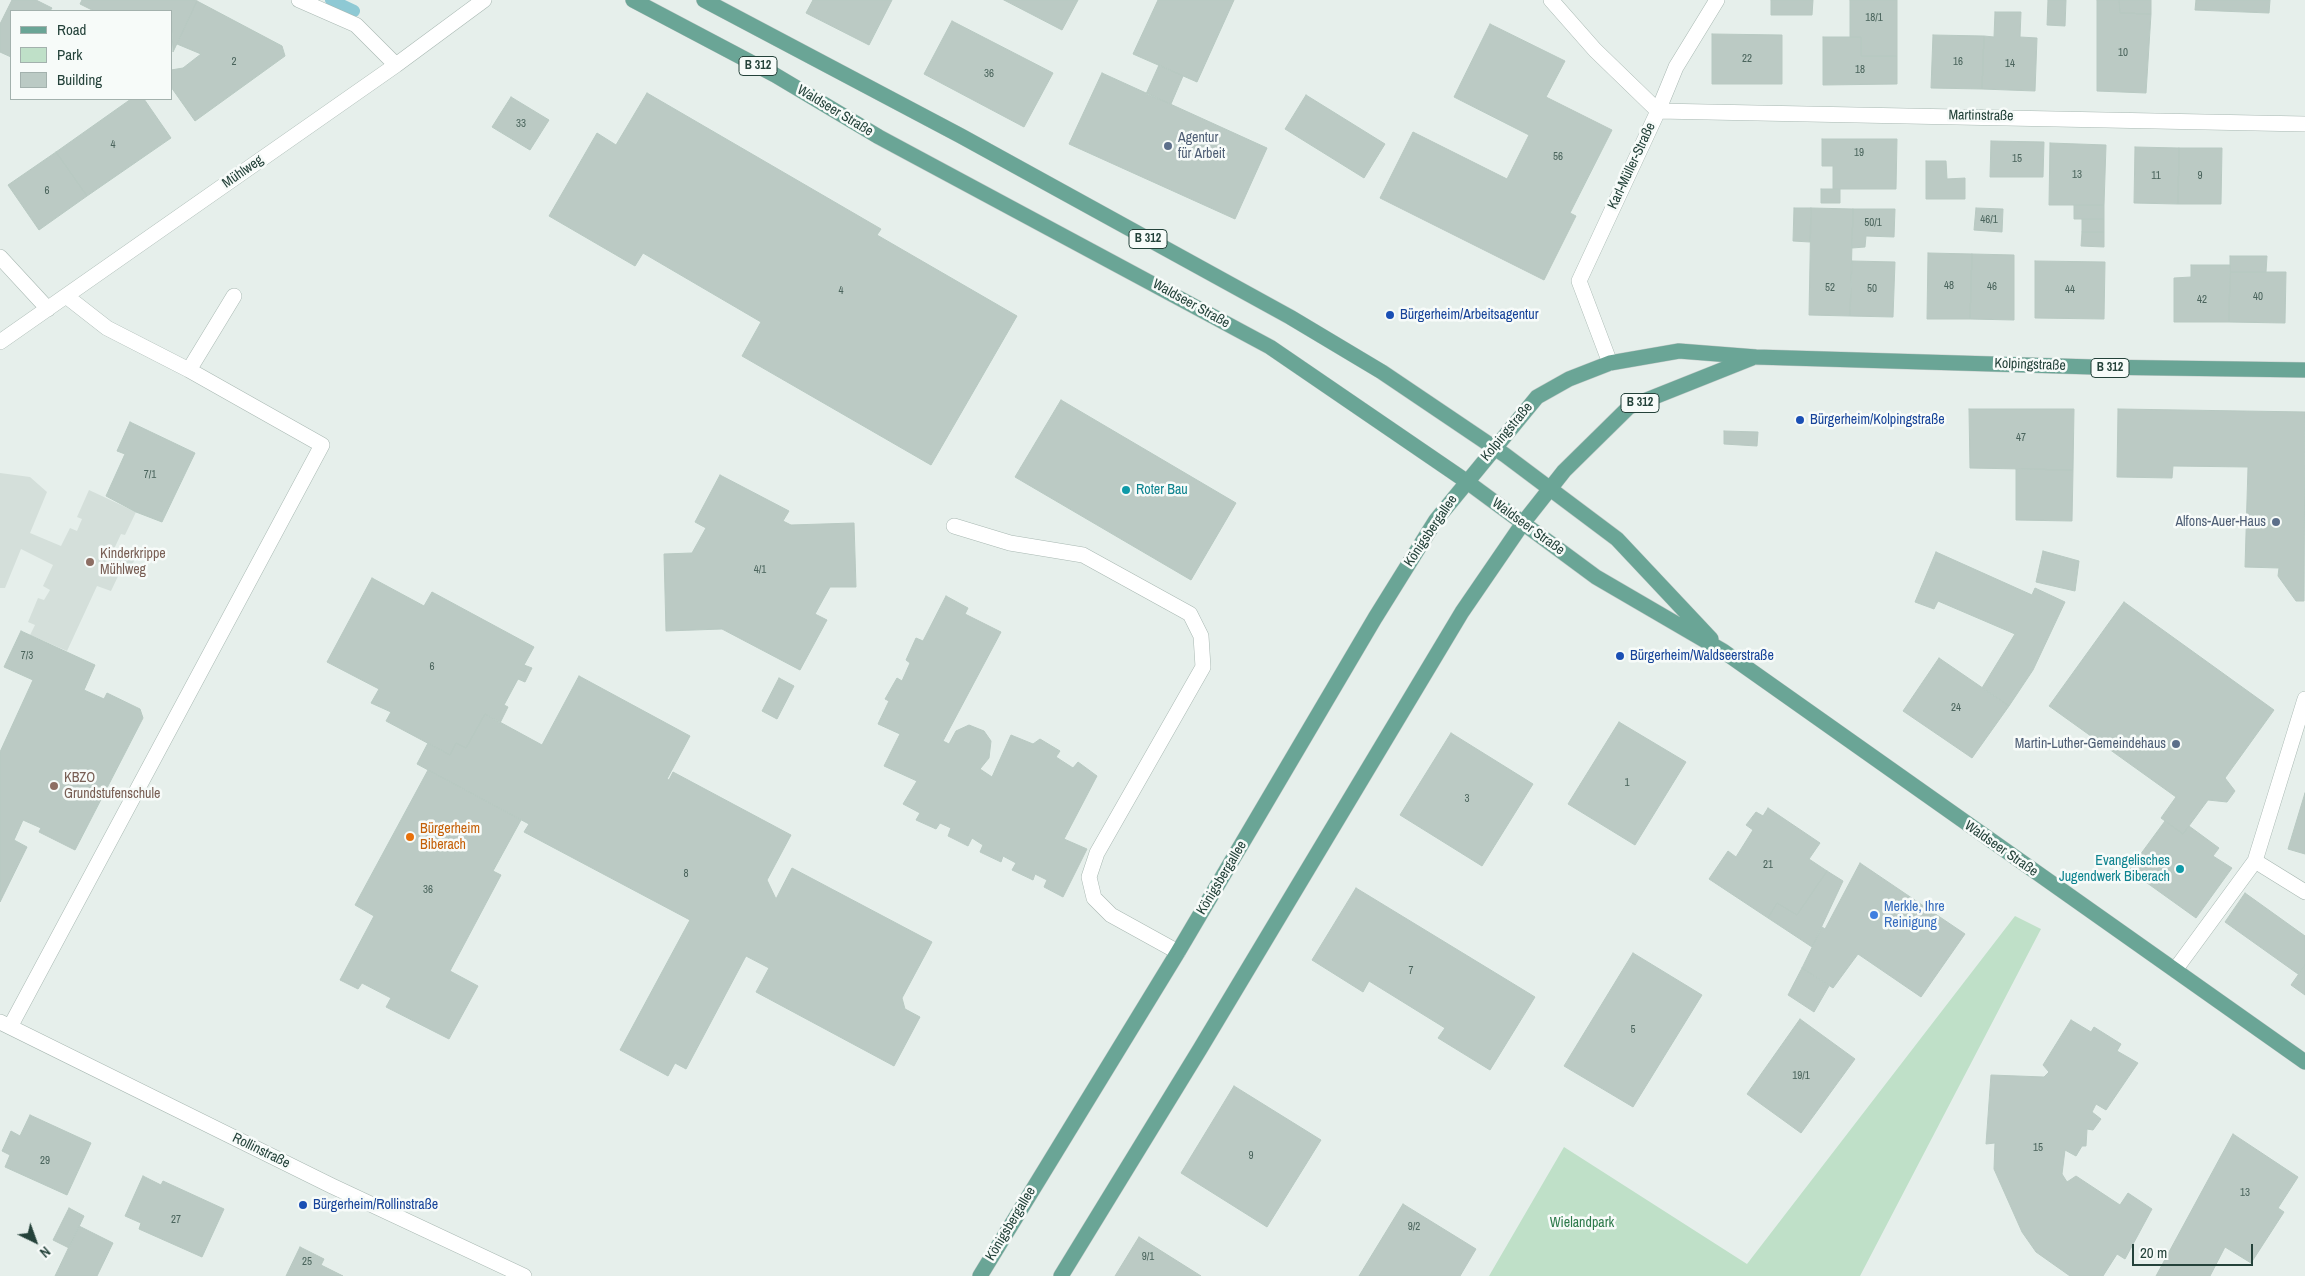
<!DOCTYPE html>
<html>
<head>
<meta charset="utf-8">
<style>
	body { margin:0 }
	#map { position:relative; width:2305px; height:1276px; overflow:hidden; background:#e6efeb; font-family:"Archivo Narrow",sans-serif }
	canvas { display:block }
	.legend { position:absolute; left:10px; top:10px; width:162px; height:90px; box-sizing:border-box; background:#f7fbf9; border:1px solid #a3b1ad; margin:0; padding:6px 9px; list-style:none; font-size:15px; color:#24423a }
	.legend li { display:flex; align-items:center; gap:10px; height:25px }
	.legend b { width:25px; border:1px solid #a3b1ad }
	.north { position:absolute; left:10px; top:1216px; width:50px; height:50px; -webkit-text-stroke:4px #f7fbf9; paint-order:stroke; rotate:138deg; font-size:14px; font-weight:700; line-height:20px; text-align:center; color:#24423a }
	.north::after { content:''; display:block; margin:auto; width:18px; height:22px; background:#24423a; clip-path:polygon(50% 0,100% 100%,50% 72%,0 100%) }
	.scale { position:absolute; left:2132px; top:1244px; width:121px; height:22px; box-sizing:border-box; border:2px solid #24423a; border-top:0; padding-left:6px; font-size:15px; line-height:18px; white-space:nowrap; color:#24423a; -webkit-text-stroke:4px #f7fbf9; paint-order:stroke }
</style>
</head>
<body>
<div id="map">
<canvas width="2305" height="1276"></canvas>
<ul class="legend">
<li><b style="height:6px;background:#6aa596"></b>Road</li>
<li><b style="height:14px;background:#bfe0c8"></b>Park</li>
<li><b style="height:14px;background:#bbcac4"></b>Building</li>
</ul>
<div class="north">N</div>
<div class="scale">20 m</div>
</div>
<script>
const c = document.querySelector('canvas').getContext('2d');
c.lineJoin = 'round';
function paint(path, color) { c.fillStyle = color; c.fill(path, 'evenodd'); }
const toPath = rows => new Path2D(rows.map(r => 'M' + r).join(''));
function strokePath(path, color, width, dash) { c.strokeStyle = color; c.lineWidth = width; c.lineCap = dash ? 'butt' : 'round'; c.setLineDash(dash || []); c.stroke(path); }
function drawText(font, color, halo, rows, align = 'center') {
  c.font = font + ' "Archivo Narrow",sans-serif'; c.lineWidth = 5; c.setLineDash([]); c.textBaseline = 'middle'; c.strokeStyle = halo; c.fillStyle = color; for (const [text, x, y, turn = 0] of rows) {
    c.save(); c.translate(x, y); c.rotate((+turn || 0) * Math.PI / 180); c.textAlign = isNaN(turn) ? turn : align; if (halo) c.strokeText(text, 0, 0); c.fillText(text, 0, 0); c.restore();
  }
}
paint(toPath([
	[0,473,30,477,47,492,30,533,61,546,70,528,77,531,82,519,77,517,89,490,136,512,125,535,121,534,114,549,135,559,128,573,121,570,111,591,97,586,67,651,30,635,35,625,28,622,38,598,44,600,50,590,43,586,53,565,21,549,5,588,0,588]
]), '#d4dfda');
paint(toPath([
	[2015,916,2041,929,1860,1276,1489,1276,1564,1147,1747,1264]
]), '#bfe0c8');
strokePath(toPath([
	[331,0,354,11]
]), '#8ec9d4', 12);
const building = toPath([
	[12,0,36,0,52,8,50,11,11,11,11,57,0,52,0,24,12,0],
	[82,0,195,0,197,1,173,52,171,11,94,11,80,4,82,0],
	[813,0,892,0,869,45,806,13,813,0],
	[1004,0,1078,0,1062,30,1004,0],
	[1158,0,1234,0,1197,82,1133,54,1158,0],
	[1771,0,1813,0,1812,15,1771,15,1771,0],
	[1850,0,1897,0,1897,56,1861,56,1861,37,1850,37,1850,0],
	[2048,0,2066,0,2065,26,2047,25,2048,0],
	[2097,0,2119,0,2120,13,2151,14,2146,93,2097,91,2097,0],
	[2119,0,2151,0,2151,14,2120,13,2119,0],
	[2196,0,2270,0,2269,13,2195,10,2196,0],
	[197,1,282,46,285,56,195,121,171,87,171,70,183,68,201,54,177,44,197,1],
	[1995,12,2021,12,2020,37,2037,38,2035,91,1982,89,1984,36,1994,37,1995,12],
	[952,21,1053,73,1024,127,924,74,952,21],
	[1490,24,1565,61,1546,97,1612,130,1570,213,1576,216,1544,280,1380,198,1413,132,1507,179,1529,135,1454,97,1490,24],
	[1712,34,1782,35,1782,84,1712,84,1712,34],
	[1933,35,1984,36,1982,89,1931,88,1933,35],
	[1823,37,1861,37,1861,56,1897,56,1897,84,1823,85,1823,37],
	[1159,65,1183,76,1171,104,1146,94,1159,65],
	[1102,73,1267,148,1235,219,1069,144,1102,73],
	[647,93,881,229,877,235,1017,316,931,465,742,356,761,322,643,253,635,266,549,216,597,133,616,145,647,93],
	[1306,95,1385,144,1364,178,1285,129,1306,95],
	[511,97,549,120,530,150,492,127,511,97],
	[131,99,144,99,171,138,87,196,56,152,131,99],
	[1822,139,1897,139,1896,189,1833,189,1833,166,1822,166,1822,139],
	[1991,141,2044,142,2043,177,1990,177,1991,141],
	[2050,143,2106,145,2104,205,2049,205,2050,143],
	[2135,147,2179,148,2178,204,2134,203,2135,147],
	[2179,148,2222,148,2221,204,2178,204,2179,148],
	[56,152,87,196,39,230,8,185,56,152],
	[1926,161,1946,161,1947,179,1965,178,1965,199,1926,199,1926,161],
	[1821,189,1840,189,1840,203,1821,203,1821,189],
	[2074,205,2104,205,2104,219,2074,219,2074,205],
	[1794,208,1811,208,1810,242,1793,241,1794,208],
	[1811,208,1853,209,1850,316,1809,315,1811,208],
	[1976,208,2003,209,2002,232,1974,230,1976,208],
	[1853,209,1895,209,1894,237,1866,236,1865,247,1852,248,1853,209],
	[2082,219,2104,219,2104,232,2082,232,2082,219],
	[2082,232,2104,232,2104,247,2081,246,2082,232],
	[1928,253,1972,254,1970,319,1927,319,1928,253],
	[1972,254,2014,255,2014,320,1970,319,1972,254],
	[2230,256,2267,256,2266,272,2230,272,2230,256],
	[1852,261,1895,262,1893,317,1850,316,1852,261],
	[2035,261,2105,262,2104,319,2035,318,2035,261],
	[2191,265,2230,265,2229,322,2174,322,2174,278,2191,277,2191,265],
	[2230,272,2286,272,2285,323,2229,322,2230,272],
	[1061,400,1236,503,1191,580,1015,477,1061,400],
	[1969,409,2074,409,2073,470,1970,468,1969,409],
	[2118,409,2305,412,2304,601,2296,601,2278,576,2279,568,2245,567,2248,467,2173,466,2172,478,2117,477,2118,409],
	[130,422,195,453,162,522,136,512,106,496,125,454,117,451,130,422],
	[1724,431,1758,432,1757,446,1724,444,1724,431],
	[2016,469,2073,470,2072,521,2016,520,2016,469],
	[720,475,789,511,783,521,791,525,854,523,856,587,830,587,815,614,827,620,800,670,722,629,666,631,664,554,692,553,706,528,695,522,720,475],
	[2043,551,2079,561,2075,591,2036,582,2043,551],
	[1936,552,2032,595,2035,588,2065,602,2033,670,2009,706,1982,688,2015,634,1938,601,1934,609,1915,602,1936,552],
	[372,578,424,606,432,592,534,647,524,665,532,668,525,682,518,679,504,705,508,707,500,723,485,714,466,748,456,743,450,755,386,721,391,712,371,703,379,689,327,662,372,578],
	[946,596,968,608,965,614,1001,632,943,741,949,744,956,731,969,725,984,731,991,741,989,758,980,769,992,777,1011,735,1033,744,1040,739,1060,751,1056,757,1073,768,1078,762,1097,776,1064,839,1087,849,1063,897,1044,887,1047,880,1035,874,1033,880,1012,870,1016,863,1003,856,1001,862,980,852,983,845,972,838,968,846,948,836,951,828,940,823,936,829,916,820,920,813,903,804,917,781,884,766,900,734,878,724,889,701,885,699,897,678,902,681,910,663,906,660,916,638,923,641,946,596],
	[2124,602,2274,710,2225,778,2235,791,2227,802,2208,800,2183,834,2161,818,2176,797,2049,706,2124,602],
	[21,631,95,665,84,690,104,699,107,693,140,709,143,718,75,850,39,832,41,828,23,820,14,840,27,847,0,902,0,752,33,680,4,667,21,631],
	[1939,658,2009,706,1972,758,1903,711,1939,658],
	[579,676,690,736,667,779,669,780,673,772,791,835,767,880,776,899,792,868,932,942,902,998,905,1009,920,1017,894,1066,756,992,769,968,746,956,686,1069,675,1063,668,1076,620,1050,690,920,524,832,529,824,417,764,428,743,450,755,456,743,466,748,485,714,542,745,579,676],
	[779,678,794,686,777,719,762,711,779,678],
	[1619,722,1686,762,1635,845,1568,804,1619,722],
	[1451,733,1533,784,1482,866,1400,815,1451,733],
	[428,770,521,820,493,871,501,875,450,971,478,986,449,1039,386,1007,391,998,362,983,358,989,340,980,374,916,355,905,428,770],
	[2305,793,2305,854,2288,849,2305,793],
	[1768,808,1820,843,1809,859,1827,871,1797,915,1777,903,1768,918,1709,879,1728,851,1736,857,1753,830,1746,825,1756,812,1763,816,1768,808],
	[2165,821,2183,834,2189,826,2219,848,2213,856,2232,868,2196,918,2129,870,2165,821],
	[1860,863,1965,934,1921,997,1858,954,1833,988,1802,968,1822,927,1825,929,1860,863],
	[1827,871,1843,881,1812,947,1768,918,1777,903,1797,915,1827,871],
	[1356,888,1535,997,1490,1070,1438,1038,1445,1028,1369,981,1363,992,1312,960,1356,888],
	[2245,893,2305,936,2305,965,2298,974,2225,922,2245,893],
	[1633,953,1702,995,1633,1107,1564,1066,1633,953],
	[2305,965,2305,995,2291,985,2305,965],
	[1802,968,1829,986,1814,1012,1788,995,1802,968],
	[1800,1019,1855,1059,1801,1133,1747,1094,1800,1019],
	[2071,1020,2091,1032,2094,1027,2121,1044,2117,1051,2138,1063,2106,1110,2096,1104,2092,1112,2101,1119,2093,1130,2087,1129,2086,1146,2082,1146,2076,1156,2065,1150,2062,1174,2067,1182,2076,1176,2120,1205,2128,1193,2152,1209,2125,1259,2117,1254,2103,1276,2070,1276,2036,1252,2022,1232,1994,1169,1995,1143,1986,1144,1991,1075,2044,1077,2049,1072,2043,1065,2071,1020],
	[1234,1086,1321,1140,1267,1227,1181,1173,1234,1086],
	[30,1115,91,1143,67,1195,5,1167,10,1155,2,1151,11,1131,20,1136,30,1115],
	[2233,1134,2298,1177,2278,1208,2284,1212,2251,1263,2225,1247,2210,1276,2156,1276,2233,1134],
	[143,1176,161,1185,163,1181,224,1209,202,1257,139,1229,141,1223,125,1216,143,1176],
	[1403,1204,1476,1249,1460,1276,1359,1276,1403,1204],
	[69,1208,84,1216,69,1248,53,1240,69,1208],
	[79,1226,113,1243,97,1276,55,1276,79,1226],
	[1139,1237,1201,1276,1115,1276,1139,1237],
	[300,1247,324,1259,321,1265,343,1276,286,1276,300,1247]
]);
paint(building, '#bbcac4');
strokePath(building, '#b8c9c2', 1);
const minor = toPath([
	[299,0,356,25,396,65],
	[1551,0,1595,50,1658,111,1579,281,1610,363],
	[1717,0,1676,67,1658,111,2305,124],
	[0,257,48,309],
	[0,342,396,65,484,0],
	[189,370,234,296],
	[954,526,1010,543,1083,555,1190,614,1201,636,1203,667,1097,853,1089,877,1094,898,1111,915,1178,952],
	[2255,861,2305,892],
	[2175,970,2255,861,2305,699],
	[0,1022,332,1186,524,1276],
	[10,1027,322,445,189,370,107,328,66,296]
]);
const major = toPath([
	[633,0,775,75,879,137,1270,347,1466,481,1596,577,1723,651,2305,1062],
	[704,0,961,136,1290,317,1382,372,1505,455,1617,539,1711,639],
	[980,1276,1178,952,1375,618,1436,520,1537,397,1569,379,1610,363,1679,351,1756,357,2093,367,2305,370],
	[1061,1276,1200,1049,1462,612,1523,523,1564,471,1629,407,1752,358]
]);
strokePath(minor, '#a8b8b2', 16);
strokePath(major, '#c2cac8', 16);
strokePath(minor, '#fff', 15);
strokePath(major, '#6aa596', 15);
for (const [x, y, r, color] of [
	[1168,146,5,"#5c6f8a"],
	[1390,315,5,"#1a4fb4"],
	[1800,420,5,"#1a4fb4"],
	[1126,490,5,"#0f9aa8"],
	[2276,522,5,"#5c6f8a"],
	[90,562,5,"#8d6e63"],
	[1620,656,5,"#1a4fb4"],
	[2176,744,5,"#5c6f8a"],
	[54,786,5,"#8d6e63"],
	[410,837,5,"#e8710a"],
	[2180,869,5,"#0f9aa8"],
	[1874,915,5,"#3f7fe0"],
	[303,1205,5,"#1a4fb4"]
]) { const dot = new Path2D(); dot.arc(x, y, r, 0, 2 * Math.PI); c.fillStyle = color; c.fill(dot); strokePath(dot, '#f7fbf9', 2); }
drawText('11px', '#4a645c', null, [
	["18/1",1874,18],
	["10",2123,53],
	["22",1747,59],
	["2",234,62],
	["16",1958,62],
	["14",2010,64],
	["18",1860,70],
	["36",989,74],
	["33",521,124],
	["4",113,145],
	["19",1859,153],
	["56",1558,157],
	["15",2017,159],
	["13",2077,175],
	["11",2156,176],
	["9",2200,176],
	["6",47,191],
	["46/1",1989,220],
	["50/1",1873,223],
	["48",1949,286],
	["46",1992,287],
	["52",1830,288],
	["50",1872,289],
	["44",2070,290],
	["4",841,291],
	["40",2258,297],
	["42",2202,300],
	["47",2021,438],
	["7/1",150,475],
	["4/1",760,570],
	["7/3",27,656],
	["6",432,667],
	["24",1956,708],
	["1",1627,783],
	["3",1467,799],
	["21",1768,865],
	["8",686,874],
	["36",428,890],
	["7",1411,971],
	["5",1633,1030],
	["19/1",1801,1076],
	["15",2038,1148],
	["9",1251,1156],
	["29",45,1161],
	["13",2245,1193],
	["27",176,1220],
	["9/2",1414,1227],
	["9/1",1148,1257],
	["25",307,1262]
]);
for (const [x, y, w] of [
	[758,66,38],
	[1148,239,38],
	[2110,368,38],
	[1640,403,38]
]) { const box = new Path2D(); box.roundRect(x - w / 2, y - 9.5, w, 19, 4); c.fillStyle = '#f7fbf9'; c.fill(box); strokePath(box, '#24423a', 1); }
drawText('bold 12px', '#24423a', null, [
	["B 312",758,66],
	["B 312",1148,239],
	["B 312",2110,368],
	["B 312",1640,403]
]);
drawText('14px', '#24423a', '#f7fbf9', [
	["Waldseer Straße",835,111,31],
	["Martinstraße",1981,116,1],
	["Karl-Müller-Straße",1632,166,-65],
	["Mühlweg",243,172,-35],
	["Waldseer Straße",1191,304,29],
	["Kolpingstraße",2030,365,2],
	["Kolpingstraße",1507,432,-50],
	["Waldseer Straße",1528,527,36],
	["Königsbergallee",1431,531,-56],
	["Waldseer Straße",2001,849,35],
	["Königsbergallee",1222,878,-59],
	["Rollinstraße",261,1151,26],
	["Königsbergallee",1011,1224,-59]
]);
drawText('14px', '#4e5e75', '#f7fbf9', [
	["Agentur",1178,138,"left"],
	["für Arbeit",1178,154,"left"],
	["Alfons-Auer-Haus",2266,522],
	["Martin-Luther-Gemeindehaus",2166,744]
], 'right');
drawText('14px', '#164399', '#f7fbf9', [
	["Bürgerheim/Arbeitsagentur",1400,315],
	["Bürgerheim/Kolpingstraße",1810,420],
	["Bürgerheim/Waldseerstraße",1630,656],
	["Bürgerheim/Rollinstraße",313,1205]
], 'left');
drawText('14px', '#0d838f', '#f7fbf9', [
	["Roter Bau",1136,490],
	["Evangelisches",2170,861,"right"],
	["Jugendwerk Biberach",2170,877,"right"]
], 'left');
drawText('14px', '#785e54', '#f7fbf9', [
	["Kinderkrippe",100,554],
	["Mühlweg",100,570],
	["KBZO",64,778],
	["Grundstufenschule",64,794]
], 'left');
drawText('14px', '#c56008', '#f7fbf9', [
	["Bürgerheim",420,829],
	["Biberach",420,845]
], 'left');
drawText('14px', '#366cbe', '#f7fbf9', [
	["Merkle, Ihre",1884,907],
	["Reinigung",1884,923]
], 'left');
drawText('14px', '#2d7a4b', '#f7fbf9', [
	["Wielandpark",1582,1223]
]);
</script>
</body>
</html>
